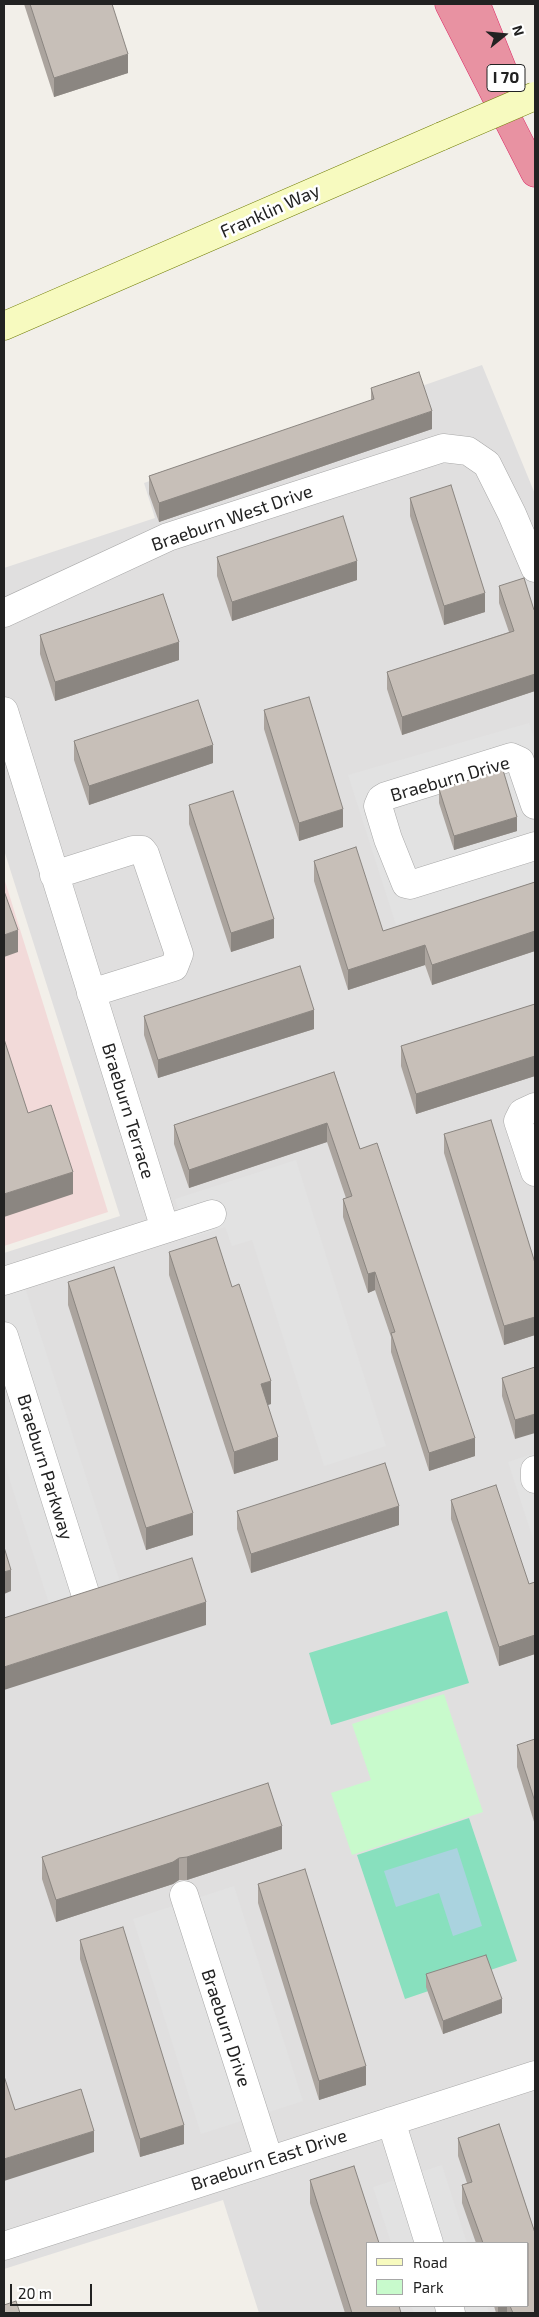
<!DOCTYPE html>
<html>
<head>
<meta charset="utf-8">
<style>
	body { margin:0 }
	#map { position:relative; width:539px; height:2317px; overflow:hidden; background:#f2efe9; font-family:"Exo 2",sans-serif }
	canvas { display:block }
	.frame { position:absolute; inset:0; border:5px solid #222; pointer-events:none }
	.legend { position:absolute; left:366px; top:2242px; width:162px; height:65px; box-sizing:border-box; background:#fff; border:1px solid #a7a7a7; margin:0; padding:6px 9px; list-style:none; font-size:15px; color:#222 }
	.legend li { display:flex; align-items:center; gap:10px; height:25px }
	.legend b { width:25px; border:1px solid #a7a7a7 }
	.north { position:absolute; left:479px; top:10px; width:50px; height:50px; -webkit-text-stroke:4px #fff; paint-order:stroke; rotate:73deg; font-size:14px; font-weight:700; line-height:20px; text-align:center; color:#222 }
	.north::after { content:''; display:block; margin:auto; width:18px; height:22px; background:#222; clip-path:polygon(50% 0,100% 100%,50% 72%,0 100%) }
	.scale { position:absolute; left:10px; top:2284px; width:82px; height:22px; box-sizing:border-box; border:2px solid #222; border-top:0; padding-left:6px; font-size:15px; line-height:18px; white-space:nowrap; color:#222; -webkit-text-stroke:4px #fff; paint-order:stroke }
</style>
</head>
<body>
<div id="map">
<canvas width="539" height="2317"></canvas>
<div class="frame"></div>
<ul class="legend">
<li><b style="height:6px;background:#f7fabf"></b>Road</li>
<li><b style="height:14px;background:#c8facc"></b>Park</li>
</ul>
<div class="north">N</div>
<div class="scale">20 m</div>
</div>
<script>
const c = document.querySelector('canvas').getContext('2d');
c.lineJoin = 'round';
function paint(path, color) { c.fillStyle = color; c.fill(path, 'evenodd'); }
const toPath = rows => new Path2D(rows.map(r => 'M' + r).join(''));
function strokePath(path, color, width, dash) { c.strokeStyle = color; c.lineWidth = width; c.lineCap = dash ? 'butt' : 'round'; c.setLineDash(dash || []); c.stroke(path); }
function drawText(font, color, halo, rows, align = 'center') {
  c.font = font + ' "Exo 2",sans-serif'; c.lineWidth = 5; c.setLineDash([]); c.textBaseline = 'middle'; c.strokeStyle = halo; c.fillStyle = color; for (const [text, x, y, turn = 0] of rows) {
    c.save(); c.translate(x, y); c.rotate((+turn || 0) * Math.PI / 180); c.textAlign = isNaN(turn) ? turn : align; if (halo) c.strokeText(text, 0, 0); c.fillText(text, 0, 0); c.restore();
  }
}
paint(toPath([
	[482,365,535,494,535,2313,259,2313,223,2200,4,2269,4,1253,120,1216,4,850,4,568,155,518,144,483],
	[368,2243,528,2243,528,2306,368,2306]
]), '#e0dfdf');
paint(toPath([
	[4,878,108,1212,4,1246]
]), '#f2dad9');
paint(toPath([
	[444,1694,483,1812,352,1855,331,1793,371,1780,352,1724]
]), '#c8facc');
paint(toPath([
	[447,1611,469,1683,331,1725,309,1653],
	[469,1818,517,1961,405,1999,357,1855]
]), '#88e0be');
paint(toPath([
	[529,723,535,742,535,882,396,925,348,775],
	[296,1160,386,1446,324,1466,252,1240,232,1246,225,1227,187,1239,175,1199],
	[25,1287,121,1585,50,1607,4,1462,4,1294],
	[535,1453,535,1545,508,1462],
	[234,1886,303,2101,201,2134,133,1919],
	[442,2165,467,2243,391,2243,373,2187],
	[411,2306,487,2306,489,2313,414,2313]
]), '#e2e2e2');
paint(toPath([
	[457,1848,482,1926,453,1936,439,1893,396,1907,384,1871]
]), '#aad3df');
const street = toPath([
	[4,613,168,537,443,448,468,451,487,464,512,514,535,568],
	[4,711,165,1229],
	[535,805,520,761,511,757,386,796,381,799,378,806,388,839,406,884,410,885,535,846],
	[54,875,133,850,142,850,145,854,179,954,174,967,91,993],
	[535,1107,522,1113,518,1121,535,1172],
	[4,1281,212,1214],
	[4,1336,87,1599],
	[535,1470,535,1479],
	[184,1895,269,2160],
	[391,2121,429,2243],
	[4,2246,535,2075],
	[449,2306,451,2313]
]);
const secondary = toPath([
	[4,326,442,136]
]);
const highway = toPath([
	[449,4,535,173],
	[476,4,511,91]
]);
strokePath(street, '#a9a9a9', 29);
strokePath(secondary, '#707d05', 29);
strokePath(highway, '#dc2a67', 29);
strokePath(street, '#fff', 28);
strokePath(secondary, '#f7fabf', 28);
strokePath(highway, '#e892a2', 28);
const secondaryBridge = toPath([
	[442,136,535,96]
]);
strokePath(secondaryBridge, '#707d05', 29, []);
strokePath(secondaryBridge, '#f7fabf', 28);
paint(toPath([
	[24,4,112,4,128,73,54,97],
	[371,388,432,429,159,522,149,494,149,476,371,401],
	[410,498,485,612,444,625,410,516],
	[217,557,357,580,232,621,217,576],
	[499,586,534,610,535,610,535,691,402,735,387,689,387,672,509,632,499,603],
	[40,635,179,660,55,701,40,654],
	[264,710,343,827,299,841,264,729],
	[74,741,213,763,89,805,74,760],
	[439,789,517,831,454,850,439,803],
	[189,805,274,938,231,952,189,824],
	[314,861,383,931,535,882,535,951,432,985,425,965,348,990,314,881],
	[535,1004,535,1076,416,1114,401,1066,401,1046],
	[144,1016,314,1029,158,1078,144,1035],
	[334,1072,360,1149,475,1456,429,1471,391,1352,391,1337,375,1290,368,1293,343,1217,343,1199,346,1198,327,1142,189,1188,174,1144,174,1125],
	[444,1134,535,1263,535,1335,504,1345,444,1153],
	[169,1252,271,1404,267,1405,278,1460,234,1474,169,1275],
	[68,1282,193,1535,146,1550,68,1305],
	[535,1367,515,1439,502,1396,502,1378],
	[451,1500,529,1584,535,1582,535,1654,499,1666,451,1519],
	[237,1511,399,1525,251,1573,237,1529],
	[535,1739,535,1825,517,1767,517,1745],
	[282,1849,187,1880,179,1880,173,1884,56,1922,42,1879,42,1857],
	[258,1884,366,2085,319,2100,258,1903],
	[80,1940,184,2144,140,2157,80,1959],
	[426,1974,502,2013,443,2034,426,1987],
	[499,2124,535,2233,535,2313,496,2313,494,2306,528,2306,528,2243,476,2243,462,2203,462,2185,467,2183,458,2156,458,2138],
	[310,2180,401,2313,345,2313,310,2203]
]), '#aba49e');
paint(toPath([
	[128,54,128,73,54,97,54,78],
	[432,411,432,429,159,522,159,503],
	[357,561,357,580,232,621,232,602],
	[485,593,485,612,444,625,444,606],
	[179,642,179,660,55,701,55,682],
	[535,674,535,691,402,735,402,717],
	[213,745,213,763,89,805,89,786],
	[343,809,343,827,299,841,299,823],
	[517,817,517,831,454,850,454,836],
	[274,919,274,938,231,952,231,933],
	[18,930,18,952,4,957,4,935],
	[535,931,535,951,432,985,432,965],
	[425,945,425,965,348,990,348,970],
	[314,1010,314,1029,158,1078,158,1060],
	[535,1056,535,1076,416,1114,416,1094],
	[327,1123,327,1142,189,1188,189,1170],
	[73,1172,73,1194,4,1217,4,1194],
	[375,1272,375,1290,368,1293,368,1274],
	[535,1317,535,1335,504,1345,504,1326],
	[271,1381,271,1404,261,1407,261,1384],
	[535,1414,535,1433,515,1439,515,1420],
	[278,1437,278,1460,234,1474,234,1452],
	[475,1438,475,1456,429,1471,429,1453],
	[399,1506,399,1525,251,1573,251,1554],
	[193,1513,193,1535,146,1550,146,1528],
	[11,1570,11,1591,4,1594,4,1572],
	[206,1602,206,1625,4,1690,4,1667],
	[535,1635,535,1654,499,1666,499,1647],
	[282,1826,282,1849,187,1880,187,1857],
	[179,1858,179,1880,173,1884,56,1922,56,1900],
	[502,1999,502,2013,443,2034,443,2021],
	[366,2066,366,2085,319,2100,319,2081],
	[184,2125,184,2144,140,2157,140,2139],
	[94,2131,94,2152,4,2181,4,2159],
	[498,2306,507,2306,507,2313,498,2313]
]), '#8b8681');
const building = toPath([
	[30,4,112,4,128,54,54,78,30,4],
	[419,372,432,411,159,503,149,476,374,399,371,388,419,372],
	[451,485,485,593,444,606,410,498,451,485],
	[343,516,357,561,232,602,217,557,343,516],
	[524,578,534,610,535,610,535,674,402,717,387,672,514,631,499,586,524,578],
	[163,594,179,642,55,682,40,635,163,594],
	[309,697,343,809,299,823,264,710,309,697],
	[198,700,213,745,89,786,74,741,198,700],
	[503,770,517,817,454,836,439,789,503,770],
	[233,791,274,919,231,933,189,805,233,791],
	[356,847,383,931,535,882,535,931,432,965,425,945,348,970,314,861,356,847],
	[4,891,18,930,4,935,4,891],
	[300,966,314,1010,158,1060,144,1016,300,966],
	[535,1004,535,1056,416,1094,401,1046,535,1004],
	[4,1039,28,1113,51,1105,73,1172,4,1194,4,1039],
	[334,1072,360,1149,377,1143,475,1438,429,1453,391,1333,395,1332,375,1272,368,1274,343,1199,352,1196,327,1123,189,1170,174,1125,334,1072],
	[491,1120,535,1263,535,1317,504,1326,444,1134,491,1120],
	[216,1237,232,1287,239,1284,271,1381,261,1384,278,1437,234,1452,169,1252,216,1237],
	[114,1267,193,1513,146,1528,68,1282,114,1267],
	[535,1367,535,1414,515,1420,502,1378,535,1367],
	[385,1463,399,1506,251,1554,237,1511,385,1463],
	[496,1485,529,1584,535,1582,535,1635,499,1647,451,1500,496,1485],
	[4,1547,11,1570,4,1572,4,1547],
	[192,1558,206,1602,4,1667,4,1618,192,1558],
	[535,1739,535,1802,517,1745,535,1739],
	[268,1783,282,1826,187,1857,179,1858,173,1862,56,1900,42,1857,268,1783],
	[305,1869,366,2066,319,2081,258,1884,305,1869],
	[123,1927,184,2125,140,2139,80,1940,123,1927],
	[486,1955,502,1999,443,2021,426,1974,486,1955],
	[4,2076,15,2110,81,2089,94,2131,4,2159,4,2076],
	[499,2124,535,2233,535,2313,513,2313,510,2306,528,2306,528,2243,483,2243,462,2185,472,2182,458,2138,499,2124],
	[354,2166,379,2243,368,2243,368,2306,399,2306,401,2313,352,2313,310,2180,354,2166],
	[16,2301,20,2313,4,2313,4,2305,16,2301]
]);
paint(building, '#c7bfb8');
strokePath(building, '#8b8681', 1);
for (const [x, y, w] of [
	[506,78,38]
]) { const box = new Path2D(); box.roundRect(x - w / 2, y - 13.5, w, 27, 4); c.fillStyle = '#fff'; c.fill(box); strokePath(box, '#222', 1); }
drawText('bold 16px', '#222', null, [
	["I 70",506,78]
]);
drawText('18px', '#222', '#fff', [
	["Franklin Way",270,211,-24],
	["Braeburn West Drive",232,518,-19],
	["Braeburn Drive",450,779,-16],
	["Braeburn Terrace",128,1111,73],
	["Braeburn Parkway",45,1467,73],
	["Braeburn Drive",226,2028,72],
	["Braeburn East Drive",269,2160,-18]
]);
</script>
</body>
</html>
